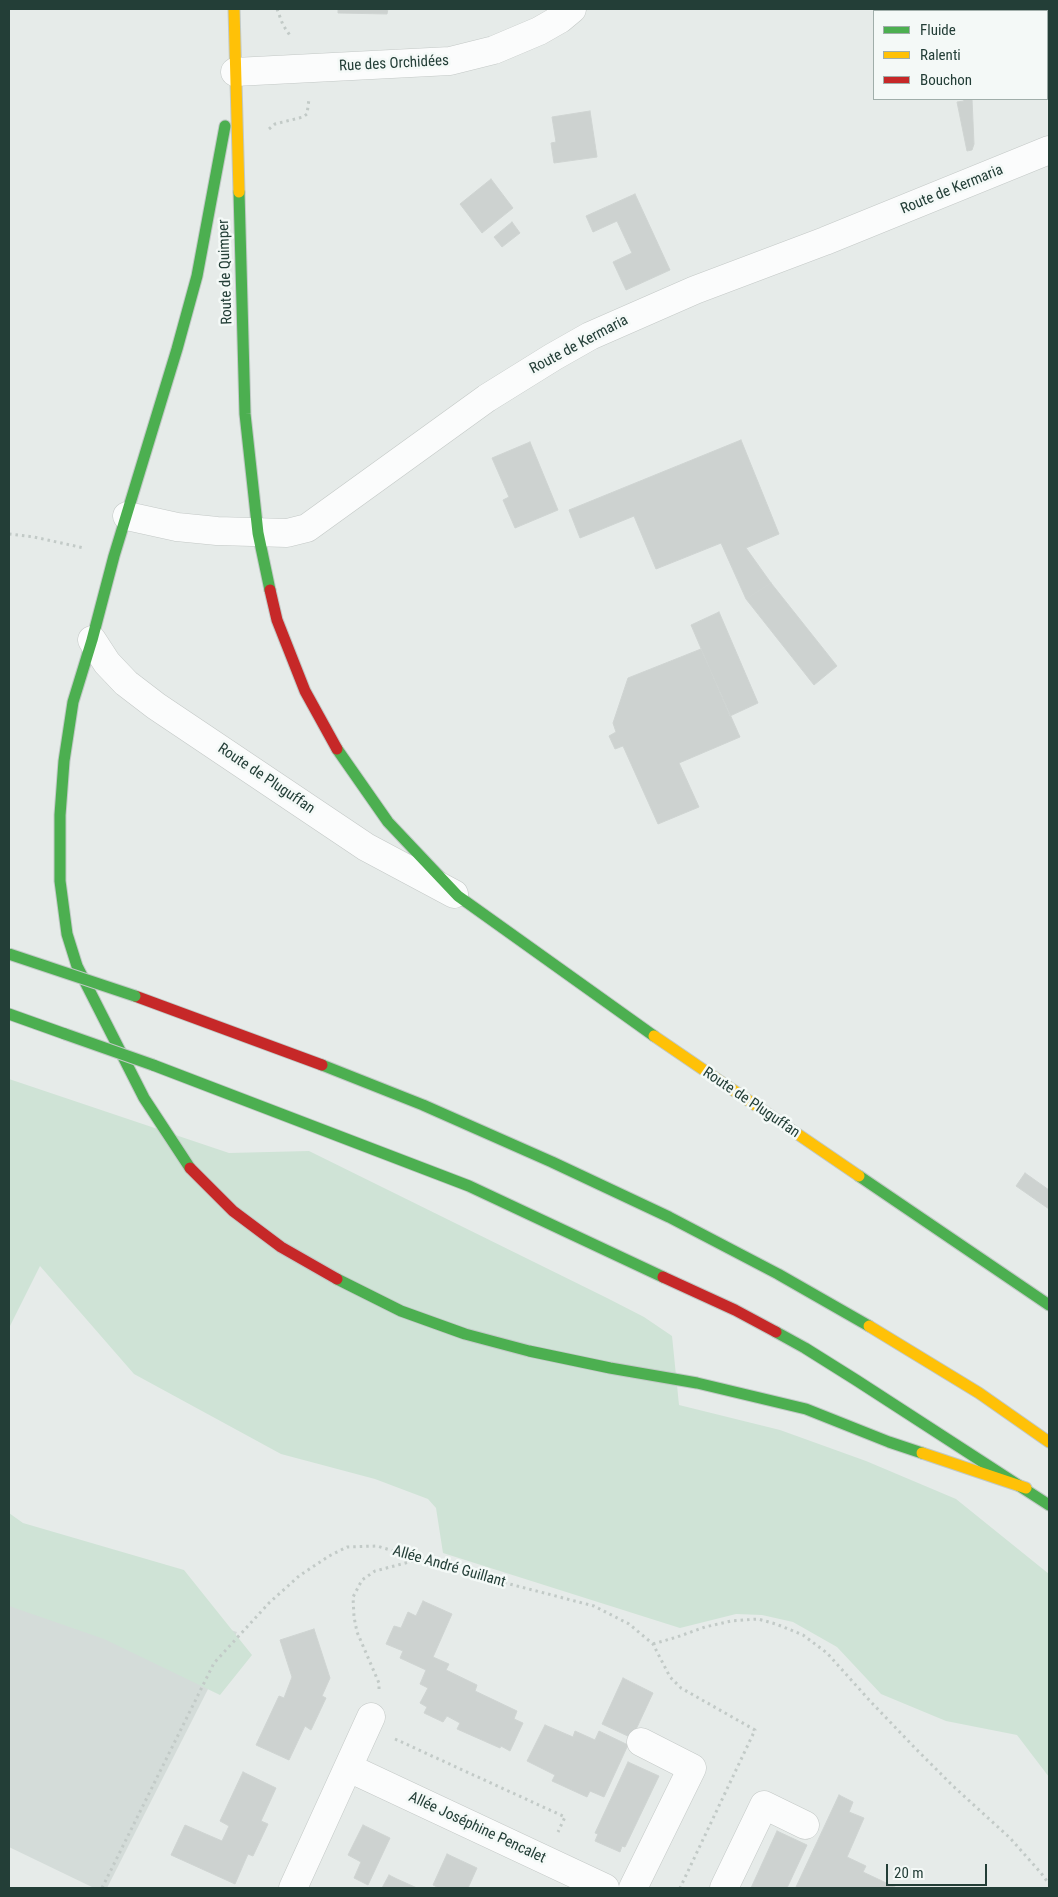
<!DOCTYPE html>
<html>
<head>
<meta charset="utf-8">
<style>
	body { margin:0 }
	#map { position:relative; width:1058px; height:1897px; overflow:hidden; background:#e6ebe9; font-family:"Roboto Condensed",sans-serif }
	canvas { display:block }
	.frame { position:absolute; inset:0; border:10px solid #233e37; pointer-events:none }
	.legend { position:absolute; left:873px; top:10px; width:175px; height:90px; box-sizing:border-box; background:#f4f9f7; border:1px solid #a0aeaa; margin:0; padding:6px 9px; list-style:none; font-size:15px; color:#233e37 }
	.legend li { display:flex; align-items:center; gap:10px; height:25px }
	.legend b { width:25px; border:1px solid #a0aeaa }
	.scale { position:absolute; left:886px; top:1864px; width:101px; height:22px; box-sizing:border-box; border:2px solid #233e37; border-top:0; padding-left:6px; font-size:15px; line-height:18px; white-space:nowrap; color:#233e37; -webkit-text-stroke:4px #f4f9f7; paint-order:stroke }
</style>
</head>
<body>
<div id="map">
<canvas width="1058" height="1897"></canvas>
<div class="frame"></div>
<ul class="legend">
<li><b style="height:6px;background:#4caf50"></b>Fluide</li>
<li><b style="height:6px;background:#ffc107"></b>Ralenti</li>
<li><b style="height:6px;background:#c62828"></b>Bouchon</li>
</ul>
<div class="scale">20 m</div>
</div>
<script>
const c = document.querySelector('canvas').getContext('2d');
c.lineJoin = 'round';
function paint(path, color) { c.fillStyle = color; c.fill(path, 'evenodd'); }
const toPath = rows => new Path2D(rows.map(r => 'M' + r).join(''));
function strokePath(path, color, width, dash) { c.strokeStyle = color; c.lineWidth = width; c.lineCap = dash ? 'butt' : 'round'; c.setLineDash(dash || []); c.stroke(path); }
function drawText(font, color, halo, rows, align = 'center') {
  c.font = font + ' "Roboto Condensed",sans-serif'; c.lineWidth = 5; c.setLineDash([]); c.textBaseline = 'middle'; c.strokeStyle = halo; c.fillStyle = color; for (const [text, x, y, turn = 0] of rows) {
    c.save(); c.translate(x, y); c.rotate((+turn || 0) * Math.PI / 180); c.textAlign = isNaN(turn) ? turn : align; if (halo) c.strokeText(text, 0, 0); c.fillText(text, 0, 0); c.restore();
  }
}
paint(toPath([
	[9,1563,237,1632,107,1888,94,1888,9,1847]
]), '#d4dcd9');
paint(toPath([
	[9,1079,229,1153,309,1151,607,1298,644,1317,672,1336,679,1405,780,1430,866,1461,956,1499,1049,1574,1049,1777,1017,1735,946,1721,881,1694,837,1647,793,1622,762,1615,736,1614,680,1628,443,1553,436,1508,428,1499,375,1479,281,1454,134,1374,40,1266,9,1328],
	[9,1513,23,1523,184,1570,252,1655,220,1695,104,1639,9,1606]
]), '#cfe3d6');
const building = toPath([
	[338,9,388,9,387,14,338,13,338,9],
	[937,9,961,9,961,11,938,11,937,9],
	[963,99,972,99,974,144,972,150,967,151,957,102,964,101,963,99],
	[590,111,597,157,554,163,551,143,556,142,552,117,590,111],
	[491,179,513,208,482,233,460,204,491,179],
	[635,194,670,270,626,290,613,262,632,253,617,221,593,232,586,216,635,194],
	[512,222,520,233,502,247,494,237,512,222],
	[741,440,779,534,746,548,771,583,746,599,721,543,656,569,634,516,580,538,569,510,741,440],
	[530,442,558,510,515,528,503,500,509,497,492,458,530,442],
	[771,583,837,666,814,685,746,599,771,583],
	[719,612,758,703,730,716,691,625,719,612],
	[701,649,740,737,679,763,699,807,658,824,623,746,615,749,609,736,616,732,613,723,628,678,701,649],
	[1025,1173,1049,1190,1049,1209,1016,1186,1025,1173],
	[423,1601,452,1614,433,1657,449,1664,446,1670,477,1685,475,1691,517,1711,514,1719,523,1723,510,1751,501,1746,500,1748,457,1729,460,1723,447,1716,443,1722,424,1713,427,1707,420,1703,428,1688,420,1684,426,1670,400,1658,403,1651,386,1644,394,1626,401,1628,408,1612,416,1616,423,1601],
	[314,1629,330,1678,322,1696,326,1698,311,1730,305,1726,289,1760,256,1745,279,1696,284,1698,292,1677,280,1640,314,1629],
	[623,1678,653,1693,632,1738,602,1724,623,1678],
	[545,1725,573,1737,575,1731,595,1740,599,1731,628,1745,604,1797,590,1791,587,1797,552,1781,555,1775,527,1761,545,1725],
	[628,1762,659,1776,625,1847,622,1846,620,1852,595,1841,598,1834,595,1833,628,1762],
	[243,1772,276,1788,261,1821,268,1824,253,1856,248,1854,235,1884,171,1855,185,1825,222,1841,229,1826,220,1821,243,1772],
	[839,1795,853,1802,849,1812,864,1818,847,1857,866,1866,863,1872,897,1888,800,1888,796,1887,839,1795],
	[363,1825,390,1838,368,1885,354,1878,361,1862,348,1855,363,1825],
	[777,1831,807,1845,787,1888,751,1888,777,1831],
	[447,1854,477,1868,468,1888,437,1888,437,1887,433,1885,447,1854],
	[389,1875,397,1879,417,1888,382,1888,389,1875]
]);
paint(building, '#cdd2d0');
strokePath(building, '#cfd4d2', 1);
const street = toPath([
	[235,72,450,61,494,50,539,31,560,19,572,9],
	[127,516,177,527,217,531,287,533,307,528,487,398,553,357,590,336,695,290,825,241,1049,150],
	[92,640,107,663,126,683,156,706,366,847,454,894],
	[349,1768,605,1888],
	[293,1888,371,1717],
	[633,1888,692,1768,641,1742],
	[724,1888,764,1805,805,1825]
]);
const fast = toPath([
	[239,192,245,414,258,533,270,590],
	[92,640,114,556,177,349,197,276,225,126],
	[92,640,73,702,64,761,60,815,60,881,67,934,77,966,144,1098,190,1168],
	[337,749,388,822,458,896,654,1036],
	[9,1014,65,1034],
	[153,1065,469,1186,663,1277],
	[322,1065,423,1105,552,1162,669,1217,778,1274,869,1326],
	[859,1176,1049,1305],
	[337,1279,401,1311,465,1334,529,1351,610,1368,697,1383,806,1409,889,1442,922,1453],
	[776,1332,805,1348,856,1380,1049,1505]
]);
const slow = toPath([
	[234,9,239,192],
	[654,1036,859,1176],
	[869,1326,979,1393,1049,1442],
	[922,1453,1026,1488]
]);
const jam = toPath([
	[270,590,277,620,305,691,337,749],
	[135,996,322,1065],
	[190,1168,233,1211,281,1247,337,1279],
	[663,1277,735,1310,776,1332]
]);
strokePath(street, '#c3c8c6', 29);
strokePath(fast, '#c1c9c6', 13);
strokePath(slow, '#c1c9c6', 13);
strokePath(jam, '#c1c9c6', 13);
strokePath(toPath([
	[277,9,283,25,291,37],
	[269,129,275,124,303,117,307,114,309,99],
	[9,534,34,537,84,548],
	[653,1644,677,1637,705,1627,731,1621,758,1619,776,1624,803,1635,827,1653,871,1702,915,1748,953,1786,1010,1838,1041,1873,1049,1884],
	[379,1689,379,1683,357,1632,354,1617,353,1597,362,1580,375,1571,421,1559],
	[395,1739,565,1817,558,1832],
	[102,1888,214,1663,269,1603,299,1576,329,1556,347,1547,377,1546,452,1569,594,1606,629,1624,653,1644,670,1677,681,1688,755,1730,680,1888]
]), '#c2cac7', 3, [2.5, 4]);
strokePath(street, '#fbfcfc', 28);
strokePath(fast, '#4caf50', 11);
strokePath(slow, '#ffc107', 11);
strokePath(jam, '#c62828', 11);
const fastBridge = toPath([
	[9,954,135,996],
	[65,1034,153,1065]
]);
strokePath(fastBridge, '#c2cac7', 13, []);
strokePath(fastBridge, '#4caf50', 11);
drawText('15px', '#233e37', '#f4f9f7', [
	["Rue des Orchidées",394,64,-3],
	["Route de Kermaria",952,190,-22],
	["Route de Quimper",226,272,-92],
	["Route de Kermaria",579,345,-28],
	["Route de Pluguffan",266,779,34],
	["Route de Pluguffan",751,1103,34],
	["Allée André Guillant",449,1567,16],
	["Allée Joséphine Pencalet",477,1828,25]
]);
</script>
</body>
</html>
